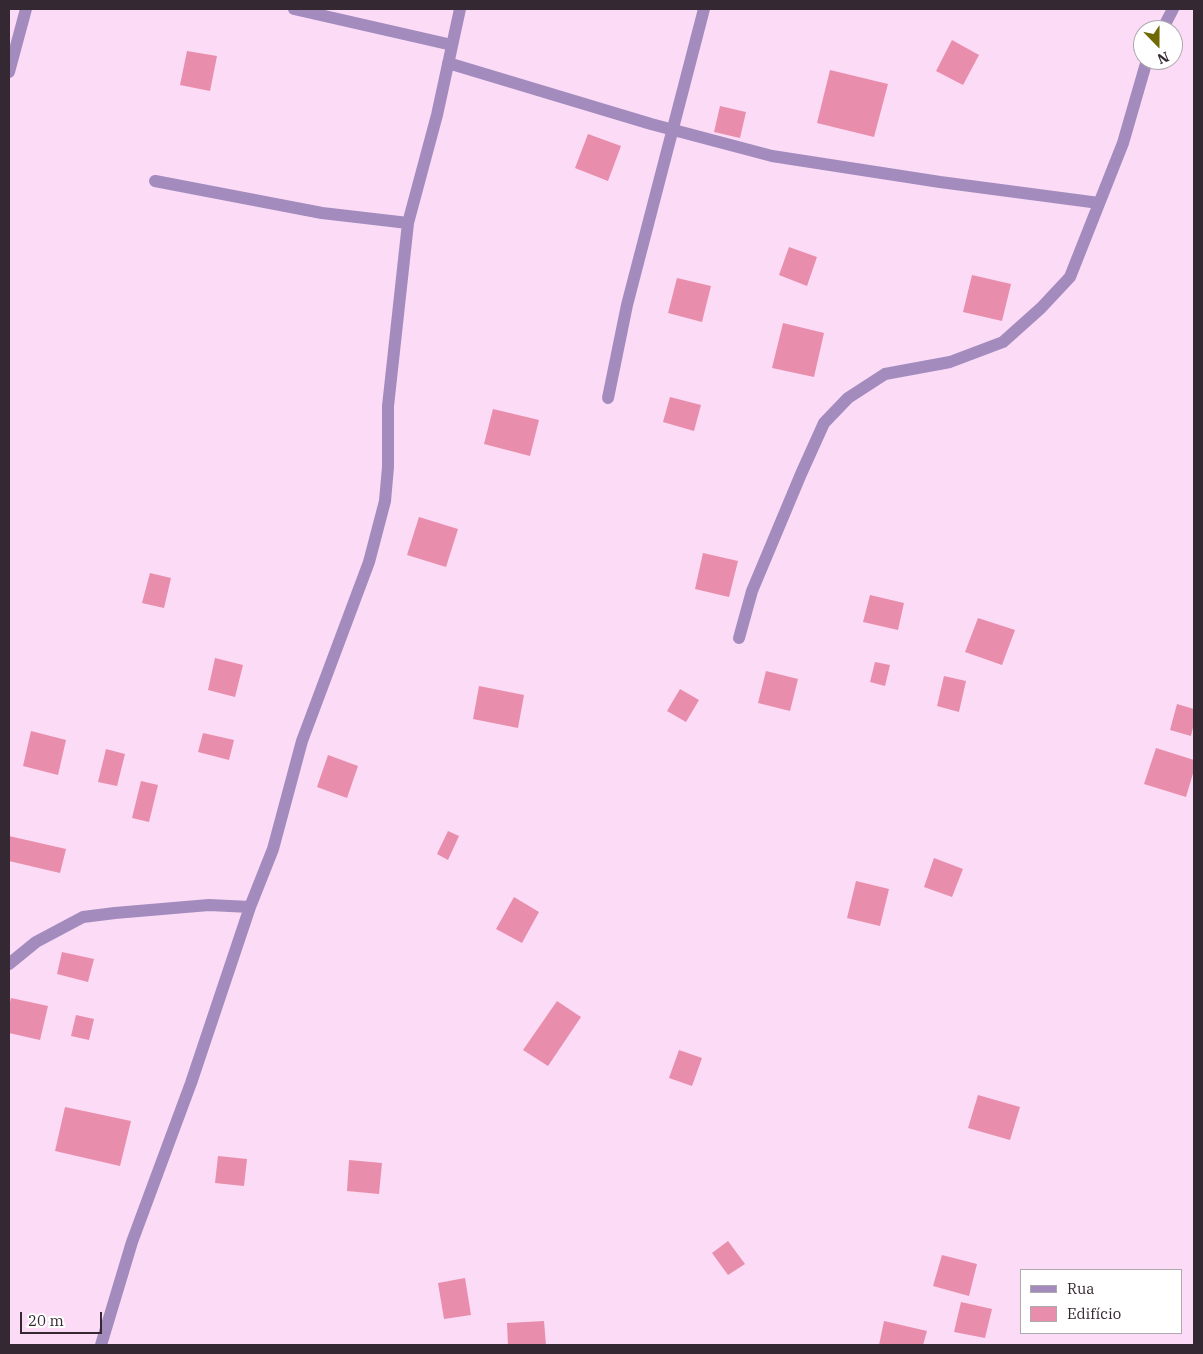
<!DOCTYPE html>
<html>
<head>
<meta charset="utf-8">
<style>
	body { margin:0 }
	#map { position:relative; width:1203px; height:1354px; overflow:hidden; background:#fbdbf5; font-family:"IBM Plex Serif",serif }
	canvas { display:block }
	.frame { position:absolute; inset:0; border:10px solid #342832; pointer-events:none }
	.legend { position:absolute; left:1020px; top:1269px; width:162px; height:65px; box-sizing:border-box; background:#fff; border:1px solid #aea9ad; margin:0; padding:6px 9px; list-style:none; font-size:15px; color:#342832 }
	.legend li { display:flex; align-items:center; gap:10px; height:25px }
	.legend b { width:25px; border:1px solid #aea9ad }
	.north { position:absolute; left:1133px; top:20px; width:50px; height:50px; box-sizing:border-box; background:#fff; border:1px solid #aea9ad; border-radius:50%; rotate:158deg; font-size:14px; font-weight:700; line-height:20px; text-align:center; color:#342832 }
	.north::after { content:''; display:block; margin:auto; width:18px; height:22px; background:#706a05; clip-path:polygon(50% 0,100% 100%,50% 72%,0 100%) }
	.scale { position:absolute; left:20px; top:1312px; width:82px; height:22px; box-sizing:border-box; border:2px solid #342832; border-top:0; padding-left:6px; font-size:15px; line-height:18px; white-space:nowrap; color:#342832; -webkit-text-stroke:4px #fff; paint-order:stroke }
</style>
</head>
<body>
<div id="map">
<canvas width="1203" height="1354"></canvas>
<div class="frame"></div>
<ul class="legend">
<li><b style="height:6px;background:#a38bbe"></b>Rua</li>
<li><b style="height:14px;background:#e88eac"></b>Edifício</li>
</ul>
<div class="north">N</div>
<div class="scale">20 m</div>
</div>
<script>
const c = document.querySelector('canvas').getContext('2d');
c.lineJoin = 'round';
function paint(path, color) { c.fillStyle = color; c.fill(path, 'evenodd'); }
const toPath = rows => new Path2D(rows.map(r => 'M' + r).join(''));
function strokePath(path, color, width, dash) { c.strokeStyle = color; c.lineWidth = width; c.lineCap = dash ? 'butt' : 'round'; c.setLineDash(dash || []); c.stroke(path); }
paint(toPath([
	[952,40,979,55,963,85,936,71],
	[187,51,217,56,210,91,180,85],
	[830,70,888,84,874,137,817,123],
	[720,106,746,112,740,138,714,132],
	[588,134,621,146,608,181,575,168],
	[789,247,817,257,807,286,779,275],
	[972,275,1011,284,1002,321,963,312],
	[677,278,711,286,702,322,668,313],
	[783,323,824,333,814,377,772,368],
	[670,397,701,405,694,431,663,422],
	[493,409,539,420,530,456,484,444],
	[419,517,458,529,446,567,407,555],
	[703,553,738,561,729,597,695,589],
	[150,573,171,578,164,608,142,603],
	[870,595,904,603,898,630,863,622],
	[978,618,1015,630,1002,665,965,652],
	[215,658,243,665,235,697,208,690],
	[875,662,890,665,885,686,870,682],
	[766,671,798,679,790,711,758,703],
	[944,676,966,681,959,712,937,706],
	[479,686,524,695,518,728,473,719],
	[680,689,699,700,686,722,667,711],
	[1177,704,1194,709,1194,723,1191,736,1170,730],
	[31,731,66,740,58,775,23,766],
	[203,733,234,740,229,760,198,752],
	[1156,748,1194,760,1194,770,1186,797,1144,784],
	[106,749,125,754,117,786,98,782],
	[328,755,358,766,347,798,317,787],
	[141,781,158,785,149,822,132,818],
	[448,831,459,836,448,860,437,854],
	[9,836,66,849,60,873,9,861],
	[934,858,963,869,952,897,924,887],
	[856,881,889,889,880,926,847,918],
	[514,897,539,912,522,943,496,929],
	[62,952,94,959,88,982,57,974],
	[11,998,48,1006,40,1040,9,1033,9,1007],
	[557,1001,581,1017,548,1066,523,1050],
	[76,1015,94,1019,89,1040,71,1036],
	[679,1050,702,1058,692,1086,669,1078],
	[978,1095,1020,1107,1010,1140,968,1128],
	[65,1107,131,1121,120,1166,55,1151],
	[218,1156,247,1159,244,1186,215,1183],
	[349,1160,382,1163,379,1194,347,1191],
	[728,1241,745,1264,728,1275,712,1253],
	[942,1255,977,1264,969,1296,933,1286],
	[465,1278,471,1315,444,1319,438,1283],
	[961,1302,992,1309,985,1338,954,1332],
	[544,1321,546,1345,508,1345,507,1323],
	[884,1321,927,1331,923,1345,879,1345]
]), '#e88eac');
strokePath(toPath([
	[294,9,452,45],
	[1162,30,1173,9],
	[448,63,651,124,772,156,940,182,1099,203],
	[9,72,26,9],
	[155,181,322,213,408,223],
	[608,398,627,305,704,9],
	[739,638,752,591,801,474,824,423,848,398,885,374,950,362,1003,342,1041,308,1070,277,1123,143,1147,60],
	[9,964,36,942,83,917,115,913,209,905,250,907],
	[101,1345,132,1242,191,1083,250,907,273,849,302,741,369,562,385,501,388,467,388,406,408,223,437,115,460,9]
]), '#a38bbe', 12);
</script>
</body>
</html>
